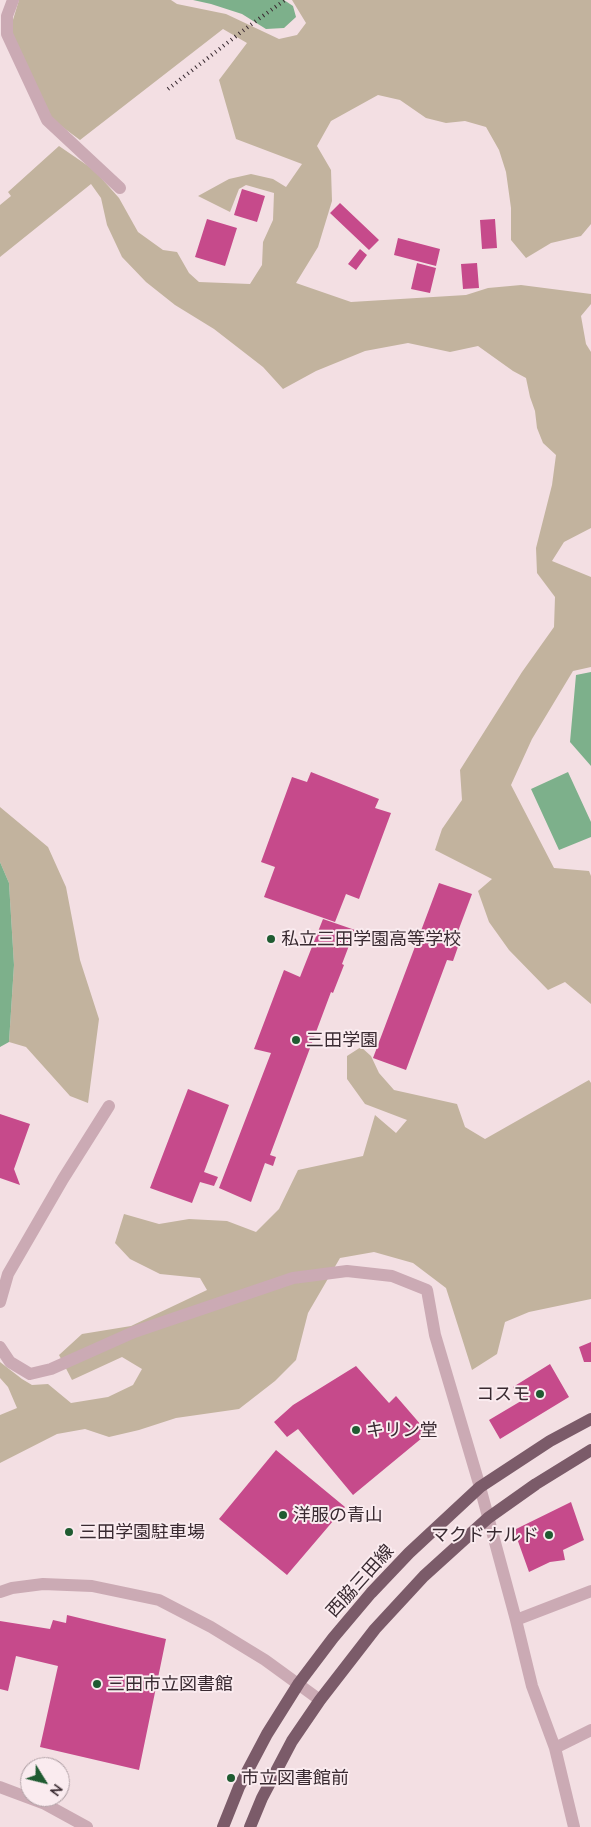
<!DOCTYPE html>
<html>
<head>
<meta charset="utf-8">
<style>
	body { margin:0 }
	#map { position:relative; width:591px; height:1827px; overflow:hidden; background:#f3dfe3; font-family:Lato,sans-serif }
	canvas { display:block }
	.north { position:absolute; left:20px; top:1757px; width:50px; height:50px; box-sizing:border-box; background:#faebef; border:1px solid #ad9ea3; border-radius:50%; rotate:126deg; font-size:14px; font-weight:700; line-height:20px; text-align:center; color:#392a31 }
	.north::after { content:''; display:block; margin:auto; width:18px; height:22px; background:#1f5b31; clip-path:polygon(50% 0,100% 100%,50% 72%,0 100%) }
</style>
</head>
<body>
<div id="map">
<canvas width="591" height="1827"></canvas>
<div class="north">N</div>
</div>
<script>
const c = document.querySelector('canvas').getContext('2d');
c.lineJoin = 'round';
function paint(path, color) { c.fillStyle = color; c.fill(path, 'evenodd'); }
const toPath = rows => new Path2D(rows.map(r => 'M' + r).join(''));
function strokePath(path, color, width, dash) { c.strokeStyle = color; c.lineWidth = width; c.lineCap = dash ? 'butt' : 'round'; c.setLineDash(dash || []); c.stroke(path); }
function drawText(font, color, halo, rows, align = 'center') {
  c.font = font + ' Lato,"Noto Sans JP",sans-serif'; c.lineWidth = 4; c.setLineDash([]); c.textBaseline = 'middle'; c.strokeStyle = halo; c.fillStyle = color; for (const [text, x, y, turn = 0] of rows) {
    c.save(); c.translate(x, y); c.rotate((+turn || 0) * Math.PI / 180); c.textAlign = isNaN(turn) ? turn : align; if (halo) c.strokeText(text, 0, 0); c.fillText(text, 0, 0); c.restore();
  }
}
paint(toPath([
	[19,0,171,0,177,4,226,14,279,39,297,35,306,23,292,0,591,0,591,224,581,236,551,243,526,258,511,240,511,208,506,172,499,150,486,127,465,121,446,123,426,118,400,100,378,95,331,121,317,146,331,170,332,201,318,247,296,283,351,302,466,295,488,288,521,285,591,294,591,304,581,316,586,344,591,352,591,528,564,542,552,561,591,577,591,667,573,671,532,739,511,785,554,868,589,871,591,876,591,1004,565,982,548,990,509,950,489,922,478,891,492,879,435,850,442,829,462,800,460,770,522,672,554,627,555,597,537,573,536,548,552,485,556,455,543,443,537,428,535,411,530,397,526,378,513,371,478,346,450,352,408,343,365,351,316,371,283,389,263,367,214,329,175,305,146,282,122,257,107,225,101,198,91,184,0,257,0,205,11,196,8,192,59,146,94,170,119,198,138,232,163,250,177,252,189,273,199,282,250,284,262,265,263,242,273,220,274,193,246,185,239,189,230,212,198,196,229,179,251,174,273,179,286,187,302,164,236,139,219,80,247,43,223,29,80,140,53,120,13,43,12,23],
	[0,807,48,847,66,887,80,960,99,1019,88,1103,70,1096,26,1047,9,1042,14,965,9,883,0,862],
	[361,1047,371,1056,379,1073,394,1090,457,1104,465,1127,485,1139,589,1080,591,1083,591,1299,529,1312,505,1322,497,1354,472,1370,446,1288,413,1263,374,1252,340,1258,308,1313,296,1360,275,1381,239,1409,176,1418,139,1430,109,1437,85,1429,57,1434,0,1463,0,1415,17,1408,8,1387,0,1378,0,1362,22,1379,32,1385,48,1384,71,1403,108,1397,133,1385,142,1369,122,1357,72,1380,59,1355,82,1334,131,1326,207,1290,200,1278,160,1274,130,1259,115,1243,124,1214,159,1224,189,1219,227,1221,256,1232,279,1209,298,1170,363,1156,375,1115,396,1133,407,1120,365,1104,347,1079,347,1056]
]), '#c2b39e');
paint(toPath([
	[193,0,284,0,293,6,296,17,284,28,266,29,242,14,211,4],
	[591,672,591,766,570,742,576,675],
	[568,772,591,822,591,837,559,850,531,789],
	[0,862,9,883,14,965,9,1042,0,1047]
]), '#7db08b');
paint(toPath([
	[242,189,265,196,257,222,234,215],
	[340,203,379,240,369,250,330,213],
	[207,219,237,228,225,266,195,257],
	[495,219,497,248,482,249,480,220],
	[398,238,440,249,436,266,394,255],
	[360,249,367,255,356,270,348,264],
	[417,263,436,268,430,293,411,289],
	[477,263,479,288,463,289,461,264],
	[311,772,379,799,375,808,391,813,359,899,346,894,335,922,264,897,275,867,261,862,292,777,307,782],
	[439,883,472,894,454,942,459,944,453,961,447,960,406,1070,373,1058],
	[323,919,355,930,342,964,344,965,333,993,331,992,270,1155,276,1157,273,1166,265,1163,251,1202,219,1188,271,1053,254,1049,284,970,300,977],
	[188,1089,229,1105,204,1172,218,1177,214,1186,200,1182,192,1203,150,1188],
	[0,1114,30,1124,14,1169,20,1185,0,1178],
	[591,1342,591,1362,584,1362,579,1347],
	[550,1364,569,1397,500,1439,489,1420,521,1401,513,1387],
	[356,1366,389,1403,396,1396,428,1433,353,1495,298,1429,287,1437,274,1422,293,1405],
	[276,1450,345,1507,287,1575,219,1519],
	[571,1502,584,1540,563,1550,565,1560,550,1562,529,1572,514,1530],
	[67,1615,166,1639,139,1770,40,1747,58,1666,16,1656,8,1691,0,1689,0,1621,50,1629,53,1620,66,1623]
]), '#c64a8b');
strokePath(toPath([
	[13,0,7,16,7,34,47,120,120,188],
	[0,1302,8,1274,63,1179,109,1106],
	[0,1347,10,1362,30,1374,51,1369,134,1332,293,1278,347,1271,392,1276,427,1290,435,1335,480,1487,516,1620,532,1686,555,1748,574,1827],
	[0,1592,12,1588,43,1584,92,1586,159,1600,211,1627,265,1660,320,1700],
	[516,1620,591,1591],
	[555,1748,591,1730],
	[0,1787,45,1804,87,1827]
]), '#cbaab4', 12);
strokePath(toPath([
	[223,1827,239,1787,267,1734,299,1683,333,1638,371,1593,409,1553,480,1487,550,1441,591,1419],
	[250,1827,262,1798,292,1741,320,1700,375,1629,424,1576,488,1518,536,1484,591,1450]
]), '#7b5b69', 12);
strokePath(toPath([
	[168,89,249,26,285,0]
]), '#392a31', 4, [1, 4]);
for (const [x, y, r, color] of [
	[271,939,5,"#1f5b31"],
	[296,1040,5,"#1f5b31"],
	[540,1394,5,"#1f5b31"],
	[356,1430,5,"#1f5b31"],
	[283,1515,5,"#1f5b31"],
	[69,1532,5,"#1f5b31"],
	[549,1535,5,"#1f5b31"],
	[97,1684,5,"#1f5b31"],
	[231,1778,5,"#1f5b31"]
]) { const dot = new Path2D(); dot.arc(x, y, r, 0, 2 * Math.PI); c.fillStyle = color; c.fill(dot); strokePath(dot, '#faebef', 2); }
drawText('18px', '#392a31', '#faebef', [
	["私立三田学園高等学校",281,939],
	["三田学園",306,1040],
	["コスモ",530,1394,"right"],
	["キリン堂",366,1430],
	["洋服の青山",293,1515],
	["三田学園駐車場",79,1532],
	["マクドナルド",539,1535,"right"],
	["三田市立図書館",107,1684],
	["市立図書館前",241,1778]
], 'left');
drawText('18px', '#392a31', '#faebef', [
	["西脇三田線",360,1581,-48]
]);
</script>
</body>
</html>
